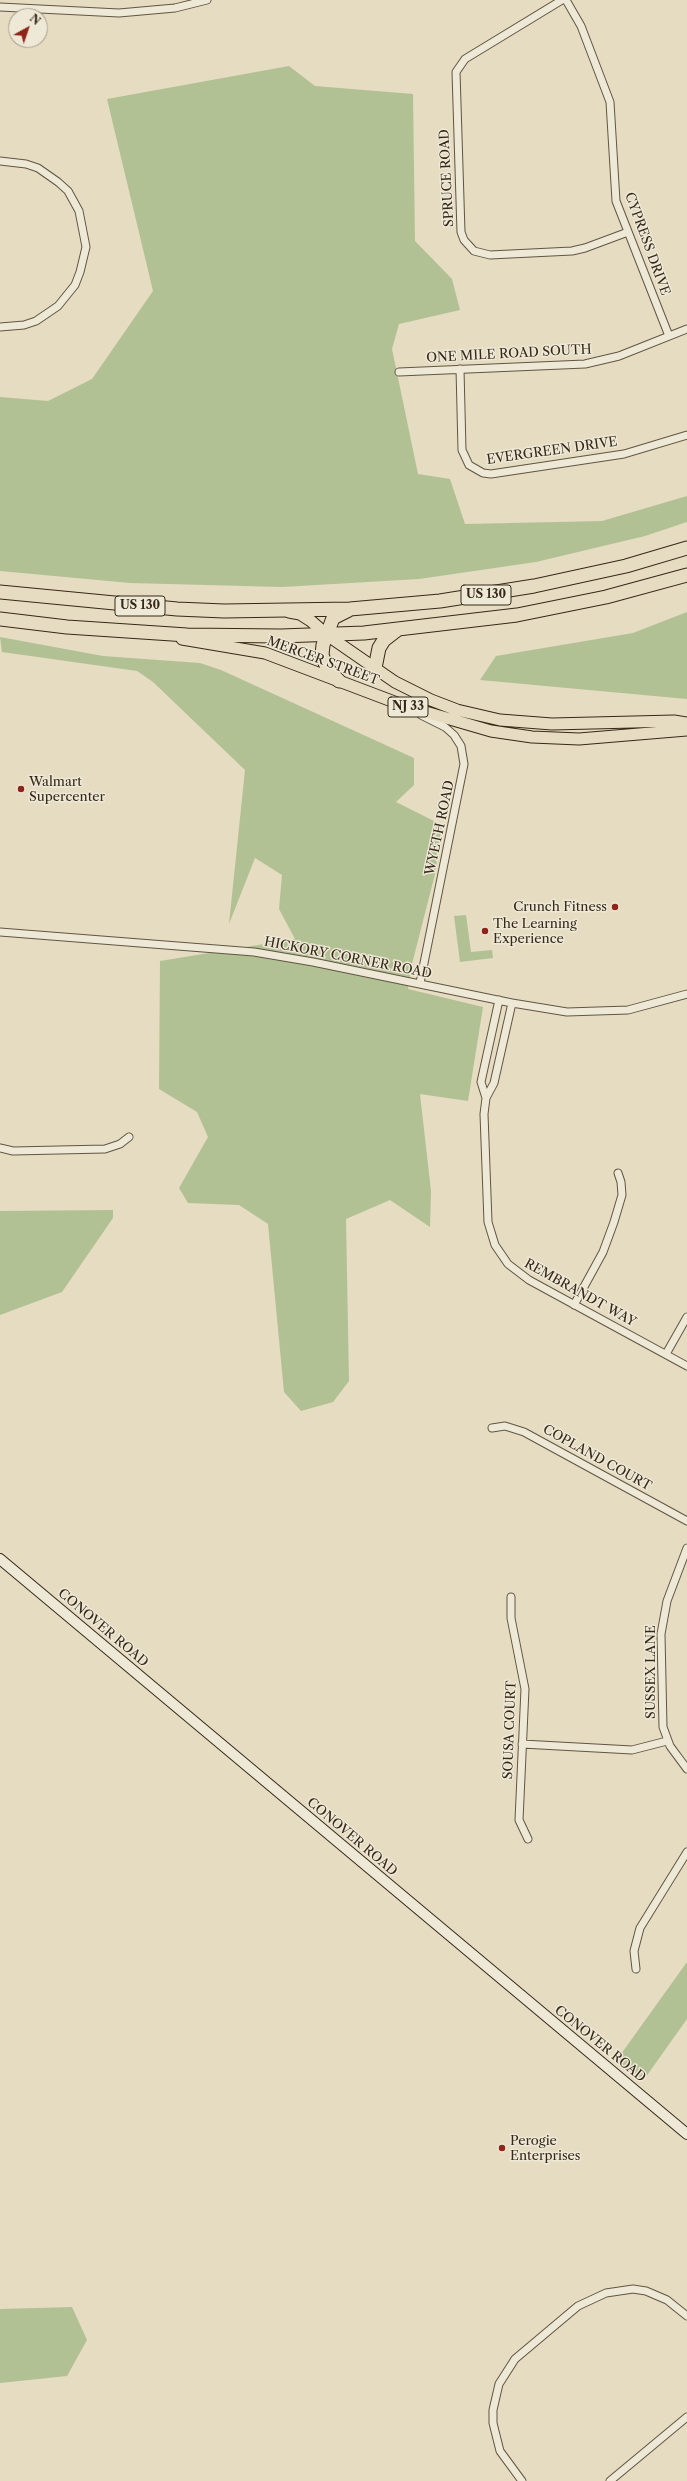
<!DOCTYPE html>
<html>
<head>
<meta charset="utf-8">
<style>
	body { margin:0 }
	#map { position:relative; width:687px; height:2481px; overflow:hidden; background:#e5dcc1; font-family:"Libre Caslon Text",serif }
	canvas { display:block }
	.north { position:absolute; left:8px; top:8px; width:40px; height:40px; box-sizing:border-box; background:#eee8d7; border:1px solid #a59b8b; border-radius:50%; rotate:40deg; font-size:11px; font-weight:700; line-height:16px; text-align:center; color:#372818 }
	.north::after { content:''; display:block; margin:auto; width:14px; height:18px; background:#8f2418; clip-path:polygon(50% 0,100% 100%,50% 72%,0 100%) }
</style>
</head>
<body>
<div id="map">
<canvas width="687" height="2481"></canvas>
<div class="north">N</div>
</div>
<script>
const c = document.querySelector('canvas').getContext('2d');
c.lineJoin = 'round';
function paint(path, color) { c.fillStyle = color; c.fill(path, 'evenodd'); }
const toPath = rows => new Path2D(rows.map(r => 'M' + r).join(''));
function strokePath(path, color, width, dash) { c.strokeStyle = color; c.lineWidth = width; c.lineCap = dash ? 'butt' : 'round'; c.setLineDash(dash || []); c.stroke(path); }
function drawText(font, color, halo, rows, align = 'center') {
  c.font = font + ' "Libre Caslon Text",serif'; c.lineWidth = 3; c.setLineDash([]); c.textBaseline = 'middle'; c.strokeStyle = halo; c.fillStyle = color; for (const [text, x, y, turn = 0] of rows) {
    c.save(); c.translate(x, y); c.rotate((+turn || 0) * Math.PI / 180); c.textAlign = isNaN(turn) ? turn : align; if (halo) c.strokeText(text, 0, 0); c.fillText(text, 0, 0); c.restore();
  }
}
paint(toPath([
	[289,66,315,86,413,94,415,241,452,279,460,310,399,324,392,349,418,474,450,479,465,524,602,521,687,496,687,522,645,536,536,562,419,579,282,587,130,583,0,571,0,397,48,401,92,379,153,291,107,99],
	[687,612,687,699,480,680,496,656,633,633],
	[0,637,103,656,200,663,221,670,414,758,414,785,396,802,442,825,435,874,412,964,408,989,483,1007,468,1101,420,1094,431,1191,430,1227,390,1200,346,1219,349,1381,333,1402,301,1411,284,1392,268,1224,239,1205,188,1203,179,1188,208,1137,197,1112,159,1089,160,961,295,939,279,909,282,875,255,858,229,924,245,770,153,682,137,671,2,652],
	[466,915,471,952,492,950,493,958,460,962,454,916],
	[113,1210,113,1218,62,1292,0,1315,0,1211],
	[687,1962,687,2019,643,2081,616,2061],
	[72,2307,87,2340,67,2376,0,2383,0,2309]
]), '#b2c194');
const street = toPath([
	[562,0,465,59,456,72,461,232,464,240,474,251,490,255,572,251,585,248,628,232],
	[566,0,581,26,610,102,616,201,669,336],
	[0,7,119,13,175,8,207,0],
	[0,161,26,164,38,168,58,182,68,191,79,211,86,247,80,272,75,285,58,306,36,321,24,325,0,327],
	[460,369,462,450,469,465,483,473,491,474,624,454,687,435],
	[399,372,585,364,619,356,687,329],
	[0,932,254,952,313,962,512,1003,567,1012,628,1010,687,994],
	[420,983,464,764,461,746,454,735,445,727,421,715],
	[512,1003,494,1083,486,1098,484,1114,488,1222,495,1245,508,1264,529,1280,687,1366],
	[486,1098,481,1082,499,1000],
	[0,1148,13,1151,105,1149,120,1144,129,1137],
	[574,1305,603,1252,614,1222,622,1195,621,1182,618,1173],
	[666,1354,687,1317],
	[492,1428,505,1426,524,1432,687,1521],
	[687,1548,667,1601,661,1634,663,1727,670,1746,687,1769],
	[511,1597,511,1618,525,1689,519,1820,528,1839],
	[522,1744,632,1750,667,1741],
	[636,1969,634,1951,640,1928,687,1852],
	[522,2481,500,2451,493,2423,493,2410,499,2384,515,2359,578,2306,606,2293,633,2289,646,2291,667,2300,687,2316],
	[610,2481,687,2417]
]);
const secondary = toPath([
	[0,1559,687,2134]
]);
const primary = toPath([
	[289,612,300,614,311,621,327,635,395,682,431,700,457,710,500,720,552,724,674,721,687,723],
	[182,639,265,653,405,706,491,731,532,737,579,739,687,730]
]);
const highway = toPath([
	[0,592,177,609,224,611,350,609,440,601,534,586,626,566,687,548],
	[0,619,67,627,187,635,281,636,364,633,517,615,606,597,687,575],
	[375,668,379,648,384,640,397,630],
	[339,681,327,668,322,655,323,645,333,618,349,610]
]);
strokePath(street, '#625542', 9);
strokePath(secondary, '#372818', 12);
strokePath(primary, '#372818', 13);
strokePath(highway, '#372818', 15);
strokePath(street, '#eee8d7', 7);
strokePath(secondary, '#eee8d7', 10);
strokePath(primary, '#e5dcc1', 11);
strokePath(highway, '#e5dcc1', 13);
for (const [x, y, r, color] of [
	[21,789,4,"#8f2418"],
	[615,907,4,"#8f2418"],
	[485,931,4,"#8f2418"],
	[502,2148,4,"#8f2418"]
]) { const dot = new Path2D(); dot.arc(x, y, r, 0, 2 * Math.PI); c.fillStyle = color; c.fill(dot); strokePath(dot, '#eee8d7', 1.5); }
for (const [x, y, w] of [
	[486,595,50],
	[140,606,50],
	[408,707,40]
]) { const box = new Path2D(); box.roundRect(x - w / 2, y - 10, w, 20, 3); c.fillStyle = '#eee8d7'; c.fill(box); strokePath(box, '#372818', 1); }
drawText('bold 12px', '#372818', null, [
	["US 130",486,595],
	["US 130",140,606],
	["NJ 33",408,707]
]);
drawText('13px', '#372818', '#eee8d7', [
	["SPRUCE ROAD",447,178,-93],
	["CYPRESS DRIVE",647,244,70],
	["ONE MILE ROAD SOUTH",509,354,-3],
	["EVERGREEN DRIVE",552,451,-8],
	["MERCER STREET",323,661,20],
	["WYETH ROAD",440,828,-78],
	["HICKORY CORNER ROAD",348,958,11],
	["REMBRANDT WAY",580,1293,29],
	["COPLAND COURT",597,1458,29],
	["CONOVER ROAD",103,1628,40],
	["SUSSEX LANE",651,1672,-90],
	["SOUSA COURT",510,1730,-88],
	["CONOVER ROAD",352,1837,40],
	["CONOVER ROAD",600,2044,39]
]);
drawText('13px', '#372818', '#eee8d7', [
	["Walmart",29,782],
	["Supercenter",29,797],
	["Crunch Fitness",607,907,"right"],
	["The Learning",493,924],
	["Experience",493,939],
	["Perogie",510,2141],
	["Enterprises",510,2156]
], 'left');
</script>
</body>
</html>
